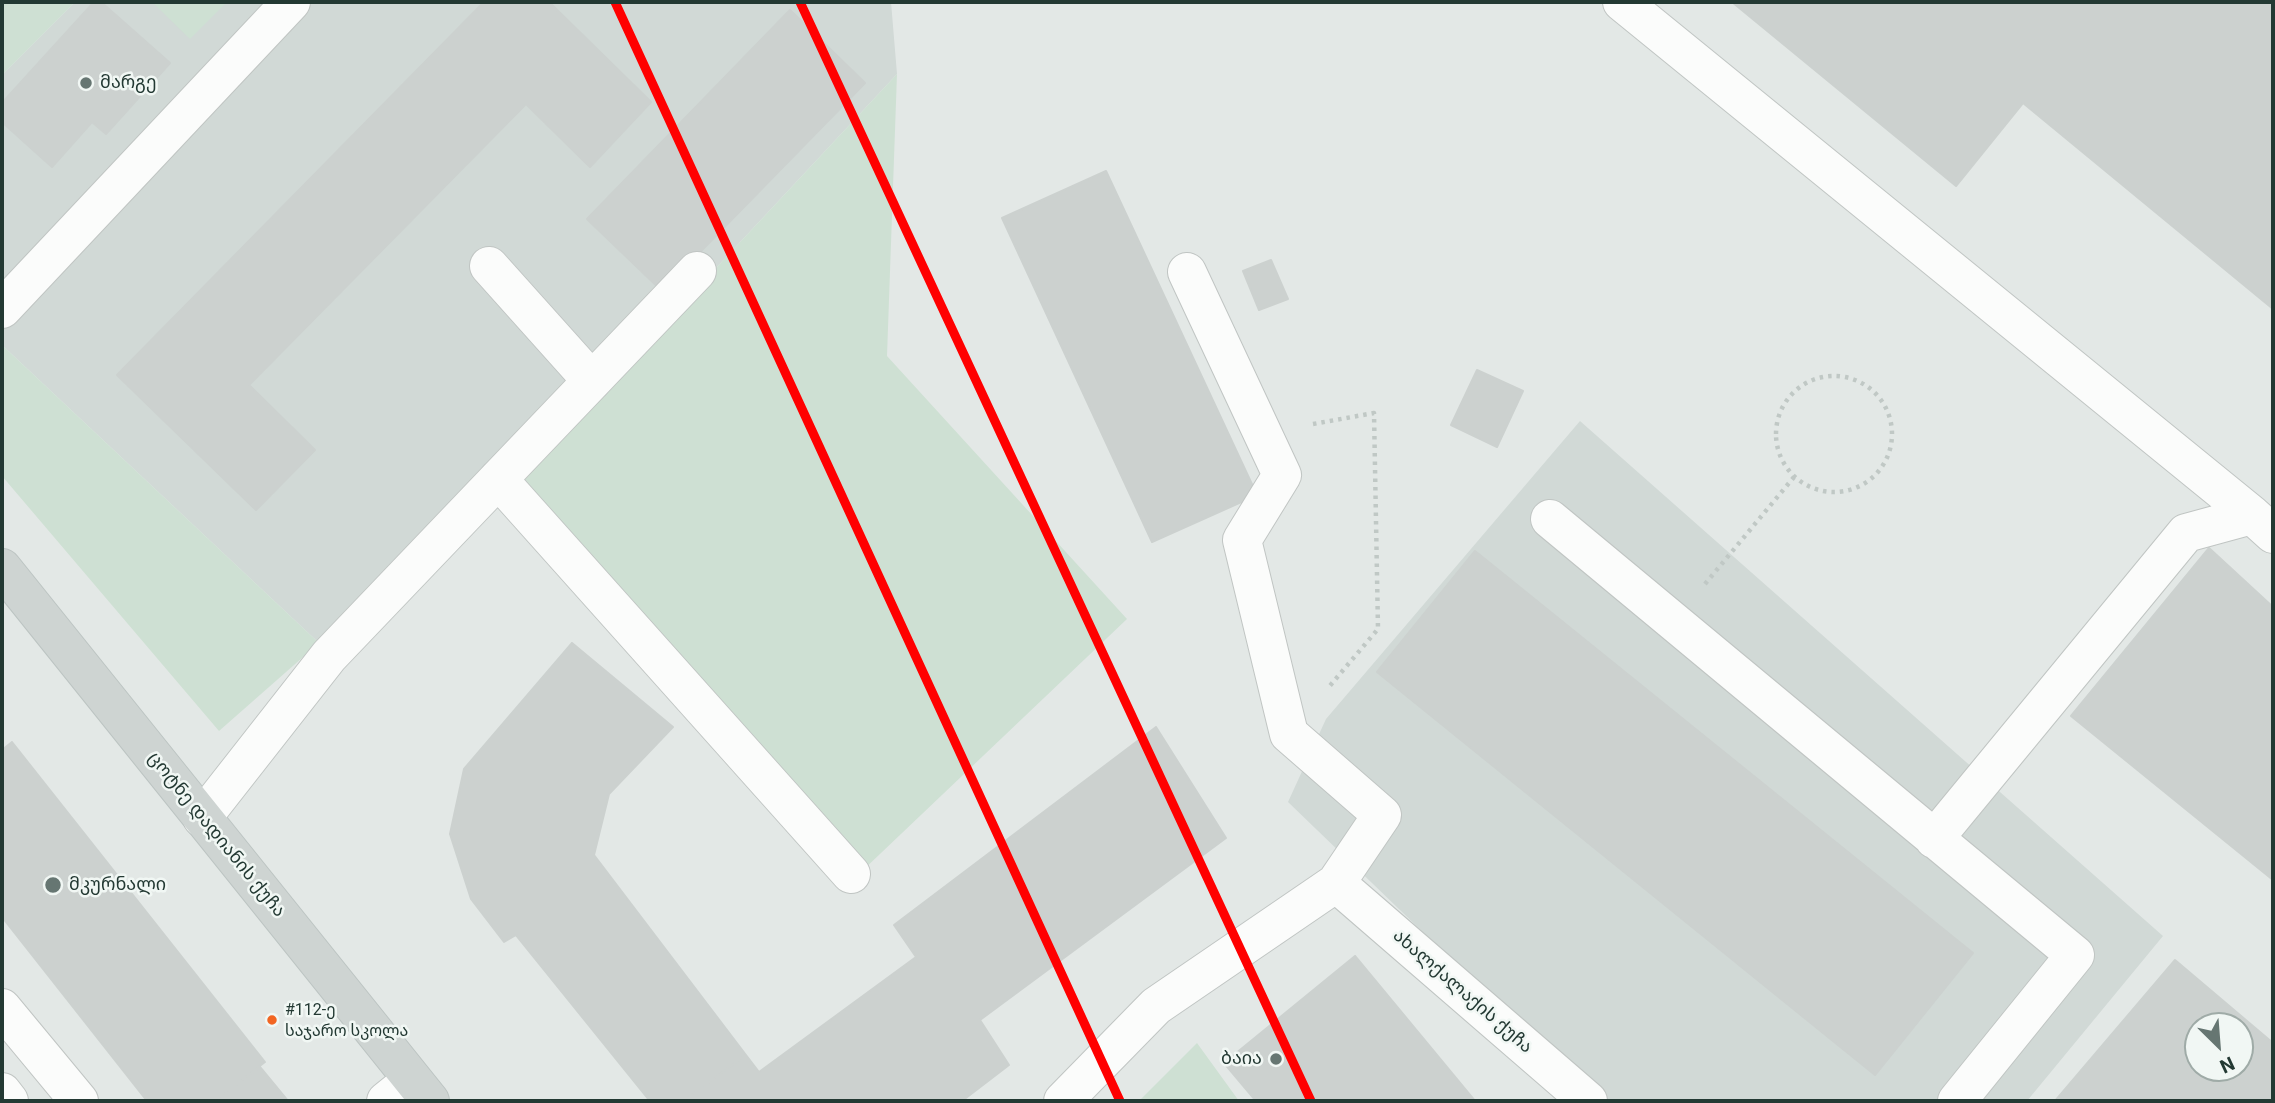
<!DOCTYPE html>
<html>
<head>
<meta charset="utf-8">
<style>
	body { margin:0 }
	#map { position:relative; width:2275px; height:1103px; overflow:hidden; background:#e3e8e6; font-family:Roboto,sans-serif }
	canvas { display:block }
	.frame { position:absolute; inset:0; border:4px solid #233933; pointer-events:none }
	.north { position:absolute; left:2184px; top:1012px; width:70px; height:70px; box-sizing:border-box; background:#f1f7f4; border:2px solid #9faba7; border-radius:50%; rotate:155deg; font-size:19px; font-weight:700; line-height:28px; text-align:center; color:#233933 }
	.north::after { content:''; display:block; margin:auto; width:24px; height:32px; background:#667672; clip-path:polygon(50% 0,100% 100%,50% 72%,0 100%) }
</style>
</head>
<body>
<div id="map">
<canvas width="2275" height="1103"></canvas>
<div class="frame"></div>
<div class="north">N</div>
</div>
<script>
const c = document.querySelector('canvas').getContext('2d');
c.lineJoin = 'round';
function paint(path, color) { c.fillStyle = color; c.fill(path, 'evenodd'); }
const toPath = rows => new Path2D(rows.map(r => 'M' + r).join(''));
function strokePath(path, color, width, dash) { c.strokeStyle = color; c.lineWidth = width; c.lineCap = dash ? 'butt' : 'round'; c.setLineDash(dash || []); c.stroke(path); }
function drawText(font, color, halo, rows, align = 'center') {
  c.font = font + ' Roboto,"Noto Sans Georgian",sans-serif'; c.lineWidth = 5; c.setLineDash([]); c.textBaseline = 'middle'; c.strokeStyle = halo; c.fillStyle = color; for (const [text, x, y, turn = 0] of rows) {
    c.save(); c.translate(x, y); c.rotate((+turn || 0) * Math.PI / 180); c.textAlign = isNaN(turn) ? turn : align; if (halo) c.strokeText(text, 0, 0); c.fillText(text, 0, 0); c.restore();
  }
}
paint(toPath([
	[75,2,891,2,897,74,659,329,319,643,2,345,2,75],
	[1580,421,2163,936,2027,1101,1598,1101,1288,802,1326,719]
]), '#d1d9d6');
paint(toPath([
	[2,2,75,2,2,75],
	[152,2,227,2,190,39],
	[897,74,887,356,1127,619,860,873,511,481,659,329],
	[2,345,319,643,219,731,2,476],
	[1197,1043,1239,1101,1139,1101]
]), '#cee0d3');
const building = toPath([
	[94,2,101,2,170,63,106,134,92,122,52,167,2,122,2,103,94,2],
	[484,2,549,2,651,102,590,167,526,104,249,385,315,450,256,510,117,375,484,2],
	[1732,2,2273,2,2273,309,2023,103,1956,186,1732,2],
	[790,10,865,83,662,291,587,219,790,10],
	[1106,171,1257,495,1152,542,1002,218,1106,171],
	[1271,260,1288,299,1259,310,1243,271,1271,260],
	[1477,370,1523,391,1497,447,1451,425,1477,370],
	[2209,548,2273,607,2273,880,2071,716,2209,548],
	[1475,551,1973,953,1875,1075,1377,672,1475,551],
	[572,643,673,727,609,794,594,855,746,1055,683,1101,650,1101,516,935,504,942,471,899,450,834,464,769,572,643],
	[1156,727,1226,838,980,1020,1009,1065,962,1101,683,1101,746,1055,759,1072,916,957,894,925,1156,727],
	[12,742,265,1062,214,1101,147,1101,2,917,2,750,12,742],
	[1355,956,1475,1101,1256,1101,1224,1063,1355,956],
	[2175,960,2273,1043,2273,1101,2055,1101,2175,960],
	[2198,1026,2240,1026,2240,1068,2198,1068,2198,1026],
	[260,1067,288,1101,214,1101,260,1067]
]);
paint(building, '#ccd1cf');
strokePath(building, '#ccd1cf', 2);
const minor = toPath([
	[1622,2,2252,515],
	[489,266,592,381],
	[2,309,291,2],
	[498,479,851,874],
	[1550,519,2075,955,1957,1101],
	[202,818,329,656,697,271],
	[1934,839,2186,533,2252,515,2273,534],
	[1336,883,1588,1101],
	[2,1008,79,1101],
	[2,1092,9,1101],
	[386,1101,412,1080],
	[1063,1101,1156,1006,1336,883,1382,815,1289,734,1242,540,1282,475,1187,272]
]);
const major = toPath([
	[2,568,430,1101]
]);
strokePath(minor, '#c0c5c3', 40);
strokePath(major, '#bcc4c2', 40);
strokePath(toPath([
	'1776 434a58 58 0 1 1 116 0a58 58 0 1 1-116 0Z',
	[1313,424,1374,413,1378,629,1328,688],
	[1705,584,1794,477]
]), '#c0c8c5', 4.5, [3.5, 5]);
strokePath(minor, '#fbfcfb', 38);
strokePath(major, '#ced4d2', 38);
strokePath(toPath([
	[615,2,1120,1101],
	[800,2,1311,1101]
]), '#f00', 9);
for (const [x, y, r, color] of [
	[86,83,7,"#667672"],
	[53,885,9,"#667672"],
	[272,1020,6,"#f26522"],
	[1276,1059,7,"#667672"]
]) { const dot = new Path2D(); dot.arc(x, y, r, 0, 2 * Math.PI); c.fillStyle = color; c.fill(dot); strokePath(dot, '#f1f7f4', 2.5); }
drawText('16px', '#233933', '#f1f7f4', [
	["#112-ე",285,1011],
	["საჯარო სკოლა",285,1032]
], 'left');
drawText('18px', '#233933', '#f1f7f4', [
	["მარგე",100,83],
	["მკურნალი",69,885],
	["ბაია",1262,1059,"right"]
], 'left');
drawText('18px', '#233933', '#f1f7f4', [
	["ცოტნე დადიანის ქუჩა",216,835,51],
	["ახალქალაქის ქუჩა",1462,992,41]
]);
</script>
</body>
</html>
